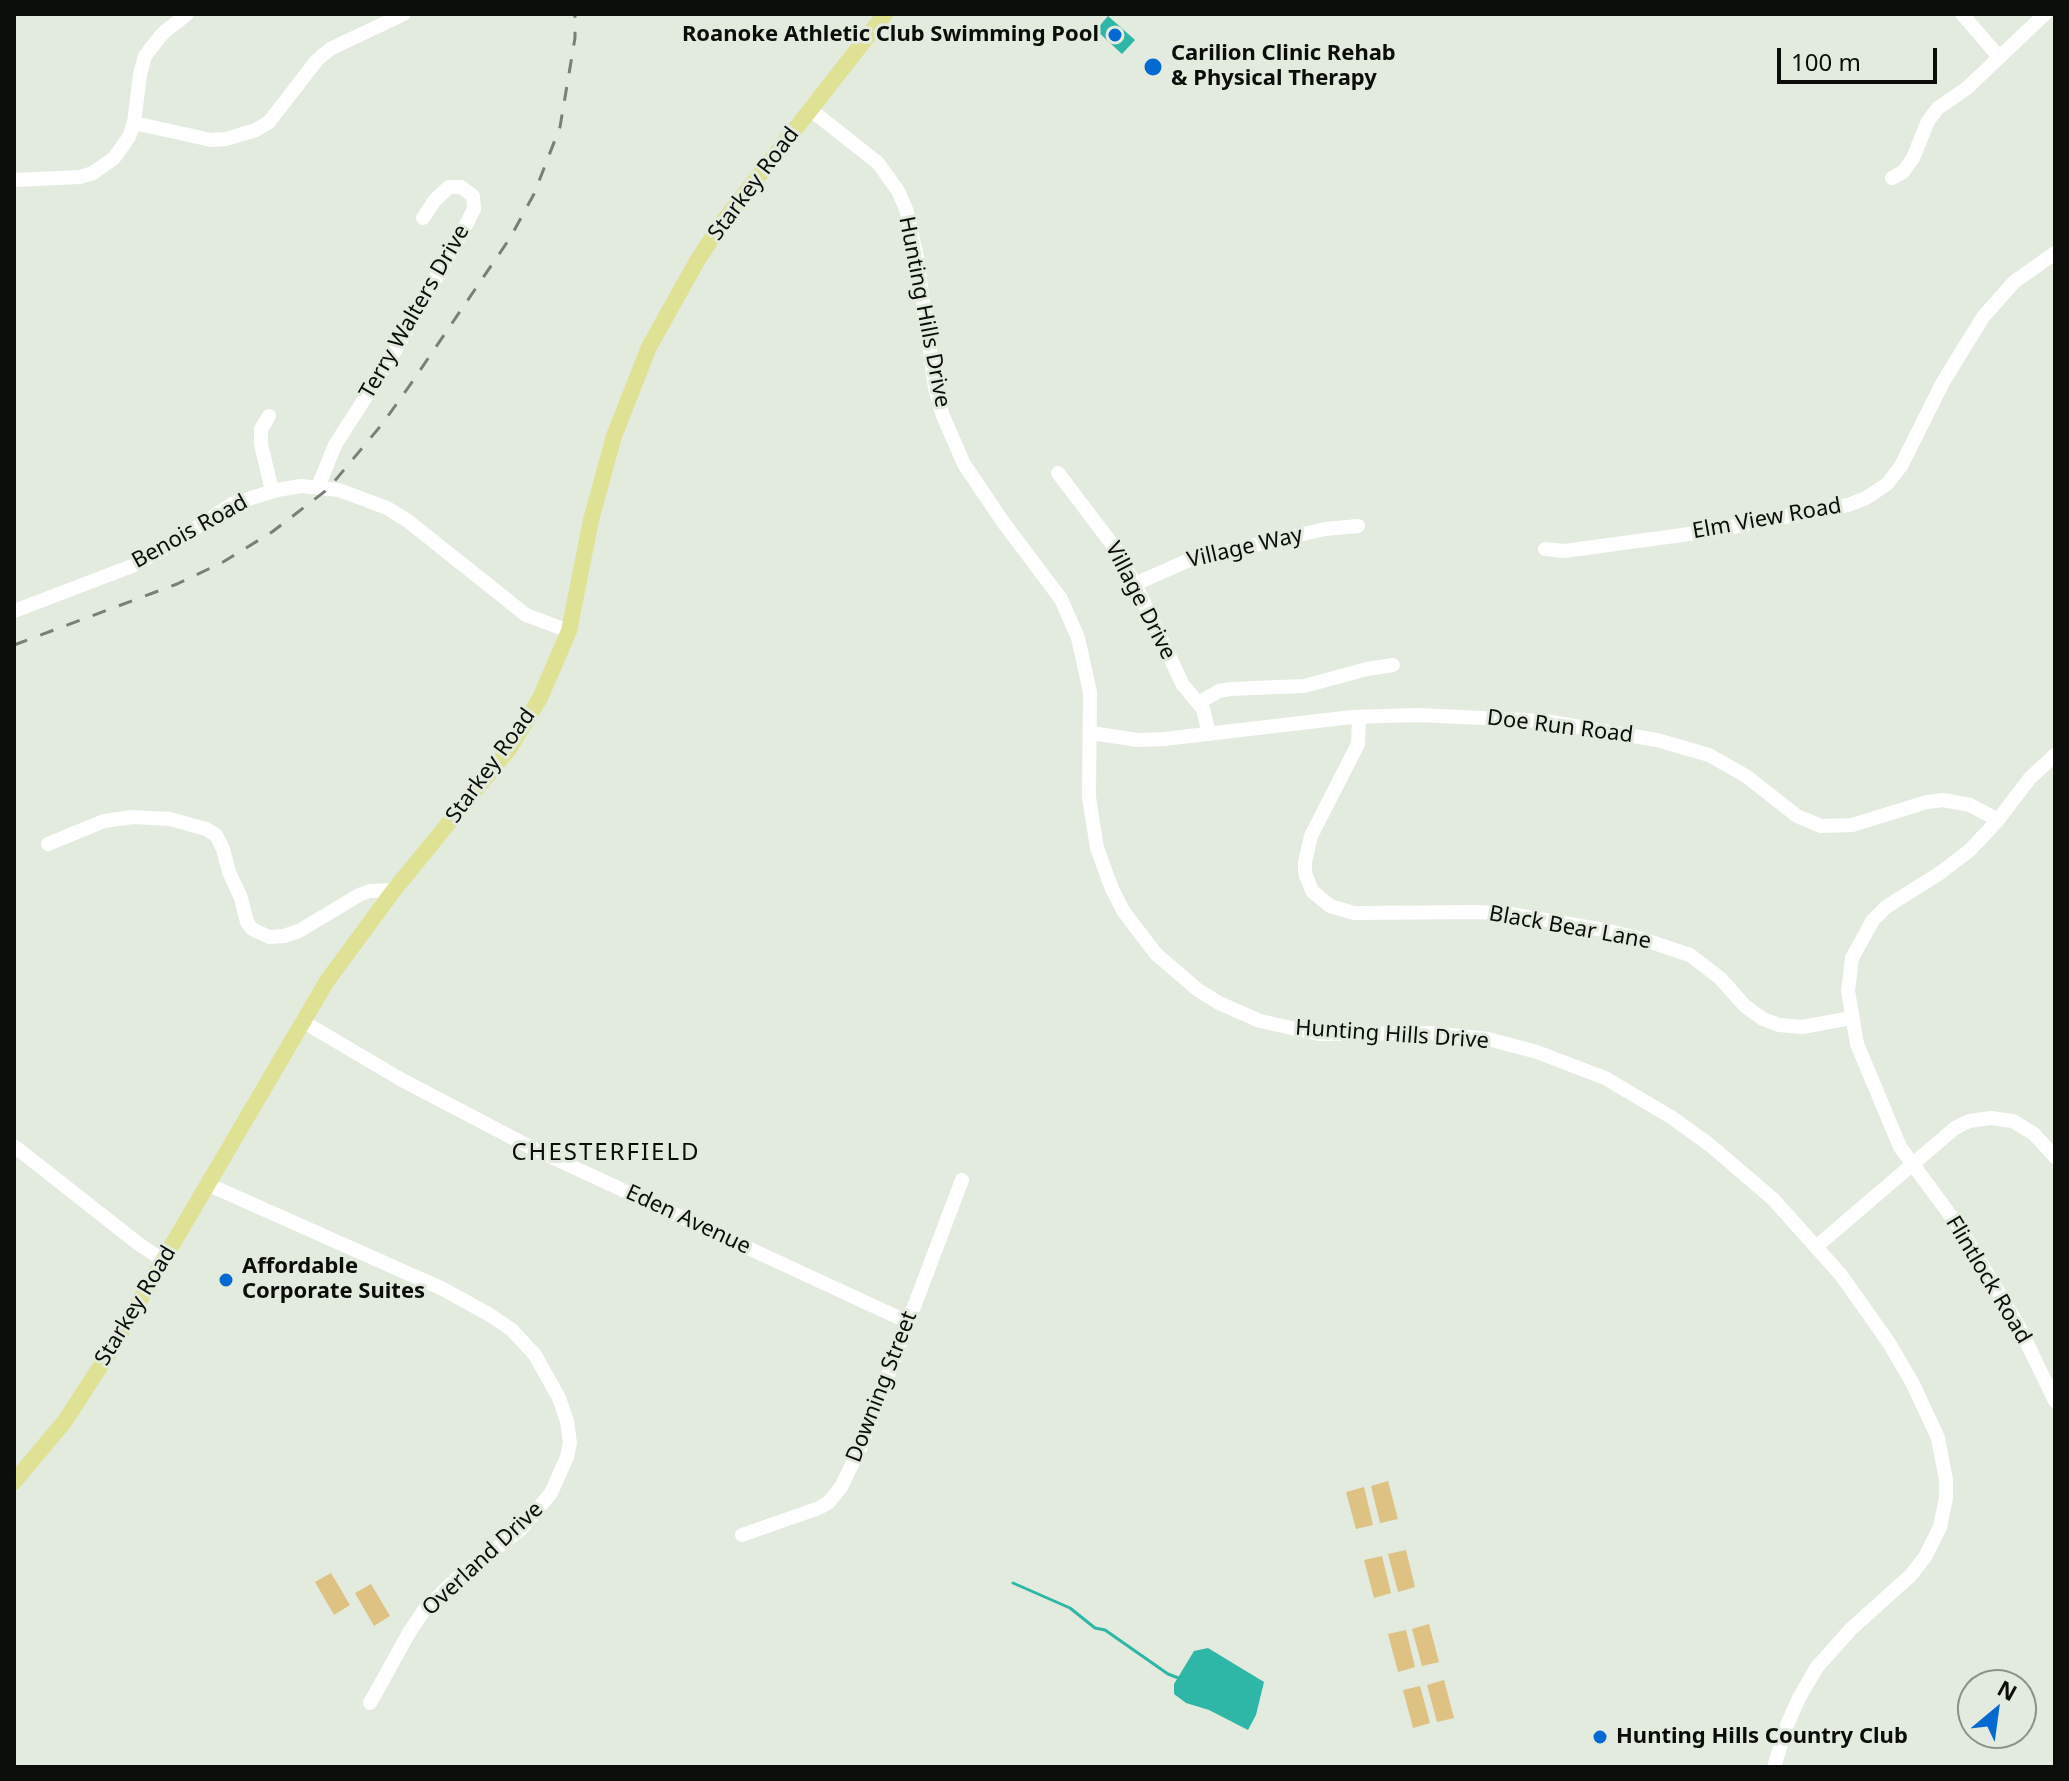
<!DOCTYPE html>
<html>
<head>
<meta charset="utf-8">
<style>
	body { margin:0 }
	#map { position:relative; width:2069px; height:1781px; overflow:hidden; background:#e2ebdd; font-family:"Noto Sans",sans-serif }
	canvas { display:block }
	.frame { position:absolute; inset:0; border:16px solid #0a0d09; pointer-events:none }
	.north { position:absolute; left:1957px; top:1669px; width:80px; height:80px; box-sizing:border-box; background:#e2ebdd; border:2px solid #8c9288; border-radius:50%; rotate:29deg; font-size:22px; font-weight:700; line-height:32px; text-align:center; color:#0a0d09 }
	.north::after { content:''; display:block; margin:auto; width:28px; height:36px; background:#0469d1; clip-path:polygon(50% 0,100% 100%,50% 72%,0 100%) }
	.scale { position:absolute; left:1777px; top:48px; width:160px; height:36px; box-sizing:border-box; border:4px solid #0a0d09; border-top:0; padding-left:10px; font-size:24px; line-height:28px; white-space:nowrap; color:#0a0d09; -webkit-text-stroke:6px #e2ebdd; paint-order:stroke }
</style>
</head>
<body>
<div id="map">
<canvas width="2069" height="1781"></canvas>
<div class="frame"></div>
<div class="north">N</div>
<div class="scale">100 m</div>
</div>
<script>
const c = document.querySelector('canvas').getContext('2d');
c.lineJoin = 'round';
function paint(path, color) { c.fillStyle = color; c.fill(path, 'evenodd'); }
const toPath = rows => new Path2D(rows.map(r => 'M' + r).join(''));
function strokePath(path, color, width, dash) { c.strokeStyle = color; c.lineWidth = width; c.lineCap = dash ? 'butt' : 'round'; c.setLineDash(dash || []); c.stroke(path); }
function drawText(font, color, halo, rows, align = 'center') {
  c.font = font + ' "Noto Sans",sans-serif'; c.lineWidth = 6; c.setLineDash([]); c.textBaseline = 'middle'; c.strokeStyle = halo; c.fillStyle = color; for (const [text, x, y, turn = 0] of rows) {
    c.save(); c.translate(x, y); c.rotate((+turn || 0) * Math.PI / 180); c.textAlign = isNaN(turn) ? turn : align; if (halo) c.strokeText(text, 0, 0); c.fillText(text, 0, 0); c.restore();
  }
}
paint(toPath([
	[1388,1481,1398,1519,1380,1523,1371,1486],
	[1364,1487,1373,1525,1356,1529,1346,1492],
	[1406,1550,1415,1587,1398,1592,1388,1554],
	[1382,1556,1391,1593,1374,1598,1364,1560],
	[331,1573,350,1605,334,1615,315,1582],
	[371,1584,390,1616,374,1626,355,1593],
	[1429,1624,1439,1662,1422,1666,1412,1629],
	[1406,1630,1415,1667,1398,1672,1388,1634],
	[1444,1680,1454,1718,1437,1722,1427,1685],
	[1420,1686,1430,1723,1413,1728,1403,1690]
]), '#ddc283');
paint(toPath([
	[1108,16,1135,40,1122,54,1096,30],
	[1208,1648,1264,1682,1256,1715,1248,1730,1209,1710,1186,1703,1174,1694,1174,1684,1194,1651]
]), '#2eb6a6');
strokePath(toPath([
	[1013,1583,1070,1608,1095,1628,1105,1630,1168,1674,1181,1679]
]), '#2eb6a6', 3);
strokePath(toPath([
	[1962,14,1999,57],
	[811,110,878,163,898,191,906,209,917,257,935,388,943,416,964,464,1003,522,1061,599,1078,638,1090,692,1089,797,1097,848,1112,889,1124,912,1156,954,1198,990,1219,1003,1260,1021,1319,1034,1432,1033,1488,1039,1537,1052,1605,1078,1671,1117,1710,1145,1773,1199,1841,1275,1889,1343,1913,1384,1938,1438,1946,1480,1946,1498,1940,1527,1925,1557,1911,1575,1851,1629,1817,1667,1799,1698,1787,1725,1774,1767],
	[134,123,211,140,226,139,256,130,269,122,317,60,330,49,404,14],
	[1892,178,1903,172,1913,158,1928,121,1938,108,1967,88,2045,14],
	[14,180,80,177,93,173,114,158,129,137,134,123,140,74,145,56,162,34,187,14],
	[269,416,261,429,261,444,272,491],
	[1058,473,1115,548,1135,584,1183,685,1203,709,1209,734],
	[318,487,335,445,392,356,467,223,474,209,473,196,461,187,449,187,435,200,423,218],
	[1545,549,1564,551,1704,532,1848,505,1866,498,1887,484,1901,466,1943,382,1983,317,2014,282,2055,253],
	[1135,584,1189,560,1325,529,1358,526],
	[14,611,132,566,161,551,232,504,277,490,301,486,339,490,387,508,408,521,526,615,569,631],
	[1200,702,1219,691,1230,689,1304,686,1367,669,1393,665],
	[1359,717,1358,744,1311,836,1305,862,1305,873,1312,891,1330,906,1354,913,1478,912,1510,914,1604,930,1642,939,1690,955,1720,978,1745,1006,1763,1019,1779,1025,1802,1027,1851,1018],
	[1091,733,1138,740,1164,739,1352,717,1418,715,1545,721,1657,740,1709,755,1746,776,1797,816,1821,826,1852,825,1927,802,1943,800,1970,805,1998,820],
	[2055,755,2030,778,1998,820,1970,850,1940,873,1886,907,1873,920,1852,958,1848,991,1857,1044,1900,1147,1959,1227,2017,1323,2055,1401],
	[48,844,104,821,133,817,170,819,206,829,216,835,223,849,229,872,241,898,247,922,252,929,269,937,284,936,299,931,359,895,370,891,394,890],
	[302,1021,402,1080,534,1149,908,1322],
	[14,1146,140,1245,163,1260],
	[207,1184,443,1289,490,1315,512,1330,535,1355,559,1398,567,1421,570,1443,567,1457,551,1493,521,1529,454,1581,425,1609,410,1631,370,1703],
	[1817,1246,1955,1128,1969,1121,1991,1118,2013,1121,2034,1134,2055,1157],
	[742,1535,819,1508,828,1503,841,1487,862,1444,962,1180]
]), '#fff', 14);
strokePath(toPath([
	[14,1482,65,1421,107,1356,327,981,394,890,509,749,540,698,569,631,591,520,614,436,649,347,697,261,722,223,885,14]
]), '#dfe194', 16);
strokePath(toPath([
	[14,645,177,584,223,562,272,532,328,489,383,423,410,385,510,238,534,194,560,127,575,38,575,14]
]), '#797f76', 3, [14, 14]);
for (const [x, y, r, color] of [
	[1115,35,8,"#0469d1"],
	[1153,67,10,"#0469d1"],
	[226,1280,8,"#0469d1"],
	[1600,1737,8,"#0469d1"]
]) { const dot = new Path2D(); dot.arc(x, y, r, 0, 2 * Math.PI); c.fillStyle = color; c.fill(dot); strokePath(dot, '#e2ebdd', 3); }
drawText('bold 22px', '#0a0d09', '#e2ebdd', [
	["Roanoke Athletic Club Swimming Pool",1099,35,"right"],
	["Carilion Clinic Rehab",1171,54],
	["& Physical Therapy",1171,79],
	["Affordable",242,1267],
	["Corporate Suites",242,1292],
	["Hunting Hills Country Club",1616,1737]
], 'left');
drawText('22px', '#0a0d09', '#e2ebdd', [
	["Starkey Road",754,184,-53],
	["Terry Walters Drive",415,312,-60],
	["Hunting Hills Drive",924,312,79],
	["Elm View Road",1767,519,-10],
	["Benois Road",190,532,-29],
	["Village Way",1245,548,-13],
	["Village Drive",1140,601,63],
	["Doe Run Road",1560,727,7],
	["Starkey Road",491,766,-54],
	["Black Bear Lane",1570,928,10],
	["Hunting Hills Drive",1392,1035,4],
	["Eden Avenue",688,1220,25],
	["Flintlock Road",1988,1280,59],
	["Starkey Road",136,1306,-59],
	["Downing Street",882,1387,-69],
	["Overland Drive",483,1559,-43]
]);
c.letterSpacing = '2px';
drawText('24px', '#0a0d09', '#e2ebdd', [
	["CHESTERFIELD",606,1153]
]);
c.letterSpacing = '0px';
</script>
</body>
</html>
